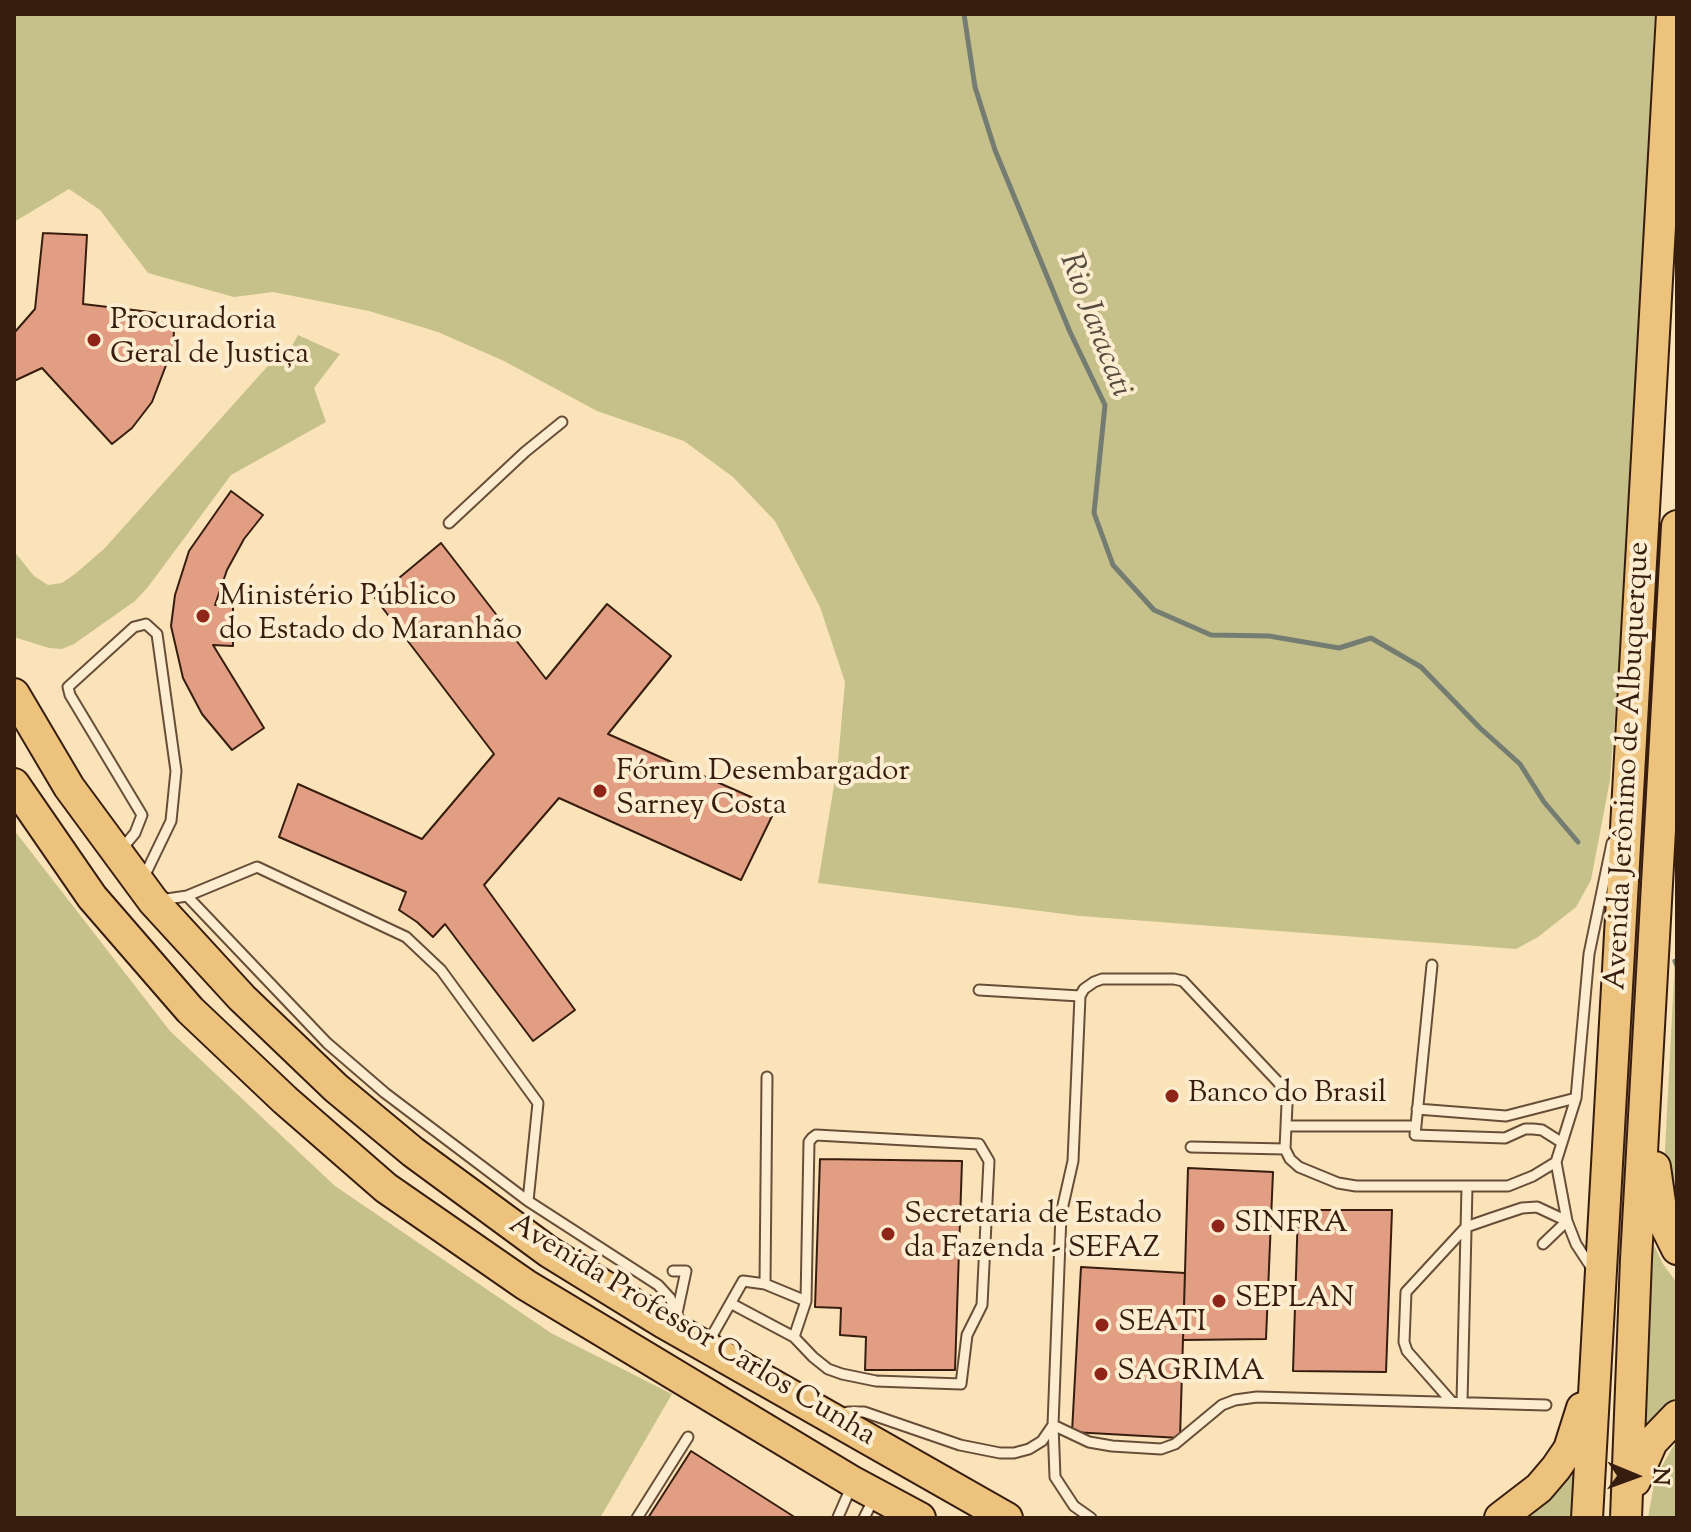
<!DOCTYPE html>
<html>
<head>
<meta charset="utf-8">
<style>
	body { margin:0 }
	#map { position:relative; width:1691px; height:1532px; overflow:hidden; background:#fae3b8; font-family:"Sorts Mill Goudy",serif }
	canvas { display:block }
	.frame { position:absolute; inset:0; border:16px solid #371d0e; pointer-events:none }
	.north { position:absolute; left:1595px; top:1436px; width:80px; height:80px; -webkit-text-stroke:6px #fcedd1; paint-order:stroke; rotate:91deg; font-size:22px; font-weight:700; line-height:32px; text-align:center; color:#371d0e }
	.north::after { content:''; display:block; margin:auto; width:28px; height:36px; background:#371d0e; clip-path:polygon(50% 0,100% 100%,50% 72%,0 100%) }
</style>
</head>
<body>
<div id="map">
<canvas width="1691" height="1532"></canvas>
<div class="frame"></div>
<div class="north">N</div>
</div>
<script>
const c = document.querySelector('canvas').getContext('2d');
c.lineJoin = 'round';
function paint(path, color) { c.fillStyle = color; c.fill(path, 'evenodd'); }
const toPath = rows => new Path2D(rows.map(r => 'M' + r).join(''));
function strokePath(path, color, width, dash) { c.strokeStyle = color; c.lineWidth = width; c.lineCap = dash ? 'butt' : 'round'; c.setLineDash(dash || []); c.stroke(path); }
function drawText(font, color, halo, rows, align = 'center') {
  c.font = font + ' "Sorts Mill Goudy",serif'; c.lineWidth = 8; c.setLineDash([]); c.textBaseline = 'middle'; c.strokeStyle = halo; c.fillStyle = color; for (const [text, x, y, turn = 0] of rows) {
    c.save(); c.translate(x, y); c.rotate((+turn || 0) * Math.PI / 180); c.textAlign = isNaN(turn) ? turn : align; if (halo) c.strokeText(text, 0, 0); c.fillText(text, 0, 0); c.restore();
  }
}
paint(toPath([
	[14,14,1655,14,1627,557,1610,780,1591,880,1576,907,1538,937,1516,949,1080,916,818,883,838,761,845,682,820,607,775,521,733,477,684,441,597,411,504,361,438,332,369,311,273,292,234,297,148,273,100,210,69,189,14,222],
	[298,335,340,354,314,388,326,422,231,475,148,587,135,601,74,644,62,649,49,648,14,637,14,551,34,576,48,585,62,583,75,574,104,549,274,359,292,346],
	[14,830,170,1031,335,1186,551,1333,672,1394,600,1518,14,1518],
	[1677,921,1677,1227,1663,1187],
	[1645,1227,1663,1264,1677,1283,1677,1404,1649,1431,1632,1381],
	[1677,1440,1677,1518,1648,1518,1655,1478],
	[1574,1466,1578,1518,1514,1518]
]), '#c6c18a');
strokePath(toPath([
	[964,14,975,87,995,150,1070,332,1105,405,1094,513,1113,565,1154,610,1211,635,1269,636,1339,648,1371,638,1421,667,1480,728,1520,764,1544,802,1578,842],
	[1675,961,1677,966]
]), '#757d73', 5);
const building = toPath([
	[43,233,87,235,83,304,175,315,173,347,152,402,132,428,112,444,42,368,14,381,14,333,35,309,43,233],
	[231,491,263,515,244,539,227,570,215,605,233,605,233,646,213,645,264,728,232,750,202,714,183,678,171,626,175,595,189,551,231,491],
	[441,543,546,679,607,604,671,656,608,734,776,808,741,880,559,798,484,885,575,1010,533,1041,445,924,433,937,417,922,399,910,406,892,279,837,298,784,422,839,494,754,375,598,441,543],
	[820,1159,962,1161,955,1370,865,1370,866,1337,840,1335,841,1308,815,1307,820,1159],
	[1188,1168,1273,1172,1266,1339,1183,1340,1188,1168],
	[1298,1210,1392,1210,1386,1372,1293,1371,1298,1210],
	[1081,1267,1185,1273,1180,1438,1072,1432,1081,1267],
	[691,1451,796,1518,648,1518,691,1451]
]);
paint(building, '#e19e83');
strokePath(building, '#371d0e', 2);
const service = toPath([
	[449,523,525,452,562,422],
	[120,851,135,833,142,815,70,695,68,687,134,627,146,624,157,634,176,771,171,821,143,879],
	[187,896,327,1043,385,1093,528,1201],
	[160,900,187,896,257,867,406,937,441,970,538,1103,528,1201,658,1285,670,1298,680,1322],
	[1432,965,1415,1135,1505,1138,1525,1129,1533,1129,1542,1130,1561,1142],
	[979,990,1080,996],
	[1417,1109,1506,1116,1576,1098],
	[1286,1126,1285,1149,1290,1159,1299,1167,1338,1183,1356,1186,1508,1186,1533,1176,1556,1162],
	[1191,1147,1285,1149],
	[1593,1270,1576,1244,1567,1221,1556,1162,1576,1098,1589,954,1612,843],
	[673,1271,686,1271,677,1313],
	[765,1284,767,1077],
	[732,1304,794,1337,813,1357,828,1369,842,1374,876,1381,961,1384,967,1335,982,1305,989,1161,979,1144,816,1135,812,1138,809,1142,806,1301,794,1337],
	[709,1341,743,1281,765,1284,806,1301],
	[1451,1401,1407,1351,1404,1342,1406,1292,1466,1227,1492,1218,1522,1208,1537,1207,1567,1221,1543,1244],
	[1462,1402,1467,1187],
	[838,1415,848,1412,864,1412,960,1445,1000,1453,1014,1453,1029,1449,1042,1441,1053,1425],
	[1053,1425,1089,1442,1112,1446,1161,1449,1175,1444,1222,1405,1235,1400,1257,1397,1546,1405],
	[838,1517,852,1485],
	[637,1518,688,1437],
	[864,1518,873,1500],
	[1091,1518,1074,1506,1055,1477,1053,1425,1061,1214,1073,1161,1080,996,1084,989,1094,982,1102,979,1174,979,1183,981,1278,1082,1285,1092,1287,1104,1286,1126,1416,1126]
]);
const primary = toPath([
	[14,694,69,787,153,901,242,998,336,1088,413,1152,549,1252,664,1323,1007,1518],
	[14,784,92,897,190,1010,285,1100,386,1188,526,1285,853,1482,920,1518],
	[1655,1167,1661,1209,1667,1229,1677,1249],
	[1635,1481,1652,1442,1677,1416],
	[1500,1518,1539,1488,1556,1468,1569,1449,1582,1408],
	[1587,1518,1672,14],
	[1626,1518,1636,1259,1677,526]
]);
strokePath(service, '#684e38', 13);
strokePath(primary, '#371d0e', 34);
strokePath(service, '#fcedd1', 9);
strokePath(primary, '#edc27c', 30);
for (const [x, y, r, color] of [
	[94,340,8,"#8f2418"],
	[203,616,8,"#8f2418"],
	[600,791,8,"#8f2418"],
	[1172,1096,8,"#8f2418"],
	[1218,1226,8,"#8f2418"],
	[888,1234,8,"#8f2418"],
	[1219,1301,8,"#8f2418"],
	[1102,1325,8,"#8f2418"],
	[1101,1374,8,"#8f2418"]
]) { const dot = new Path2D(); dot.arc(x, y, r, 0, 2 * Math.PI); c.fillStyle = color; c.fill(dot); strokePath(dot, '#fcedd1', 3); }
drawText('30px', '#371d0e', '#fcedd1', [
	["Procuradoria",110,323],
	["Geral de Justiça",110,357],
	["Ministério Público",219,599],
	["do Estado do Maranhão",219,633],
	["Fórum Desembargador",616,774],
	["Sarney Costa",616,808],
	["Banco do Brasil",1188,1096],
	["Secretaria de Estado",904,1217],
	["da Fazenda - SEFAZ",904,1251],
	["SINFRA",1234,1226],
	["SEPLAN",1235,1301],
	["SEATI",1118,1325],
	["SAGRIMA",1117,1374]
], 'left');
drawText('30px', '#371d0e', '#fcedd1', [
	["Avenida Jerônimo de Albuquerque",1630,766,-87],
	["Avenida Professor Carlos Cunha",691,1332,31]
]);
drawText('italic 32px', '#564d40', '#fcedd1', [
	["Rio Jaracati",1093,326,69]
]);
</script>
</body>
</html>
